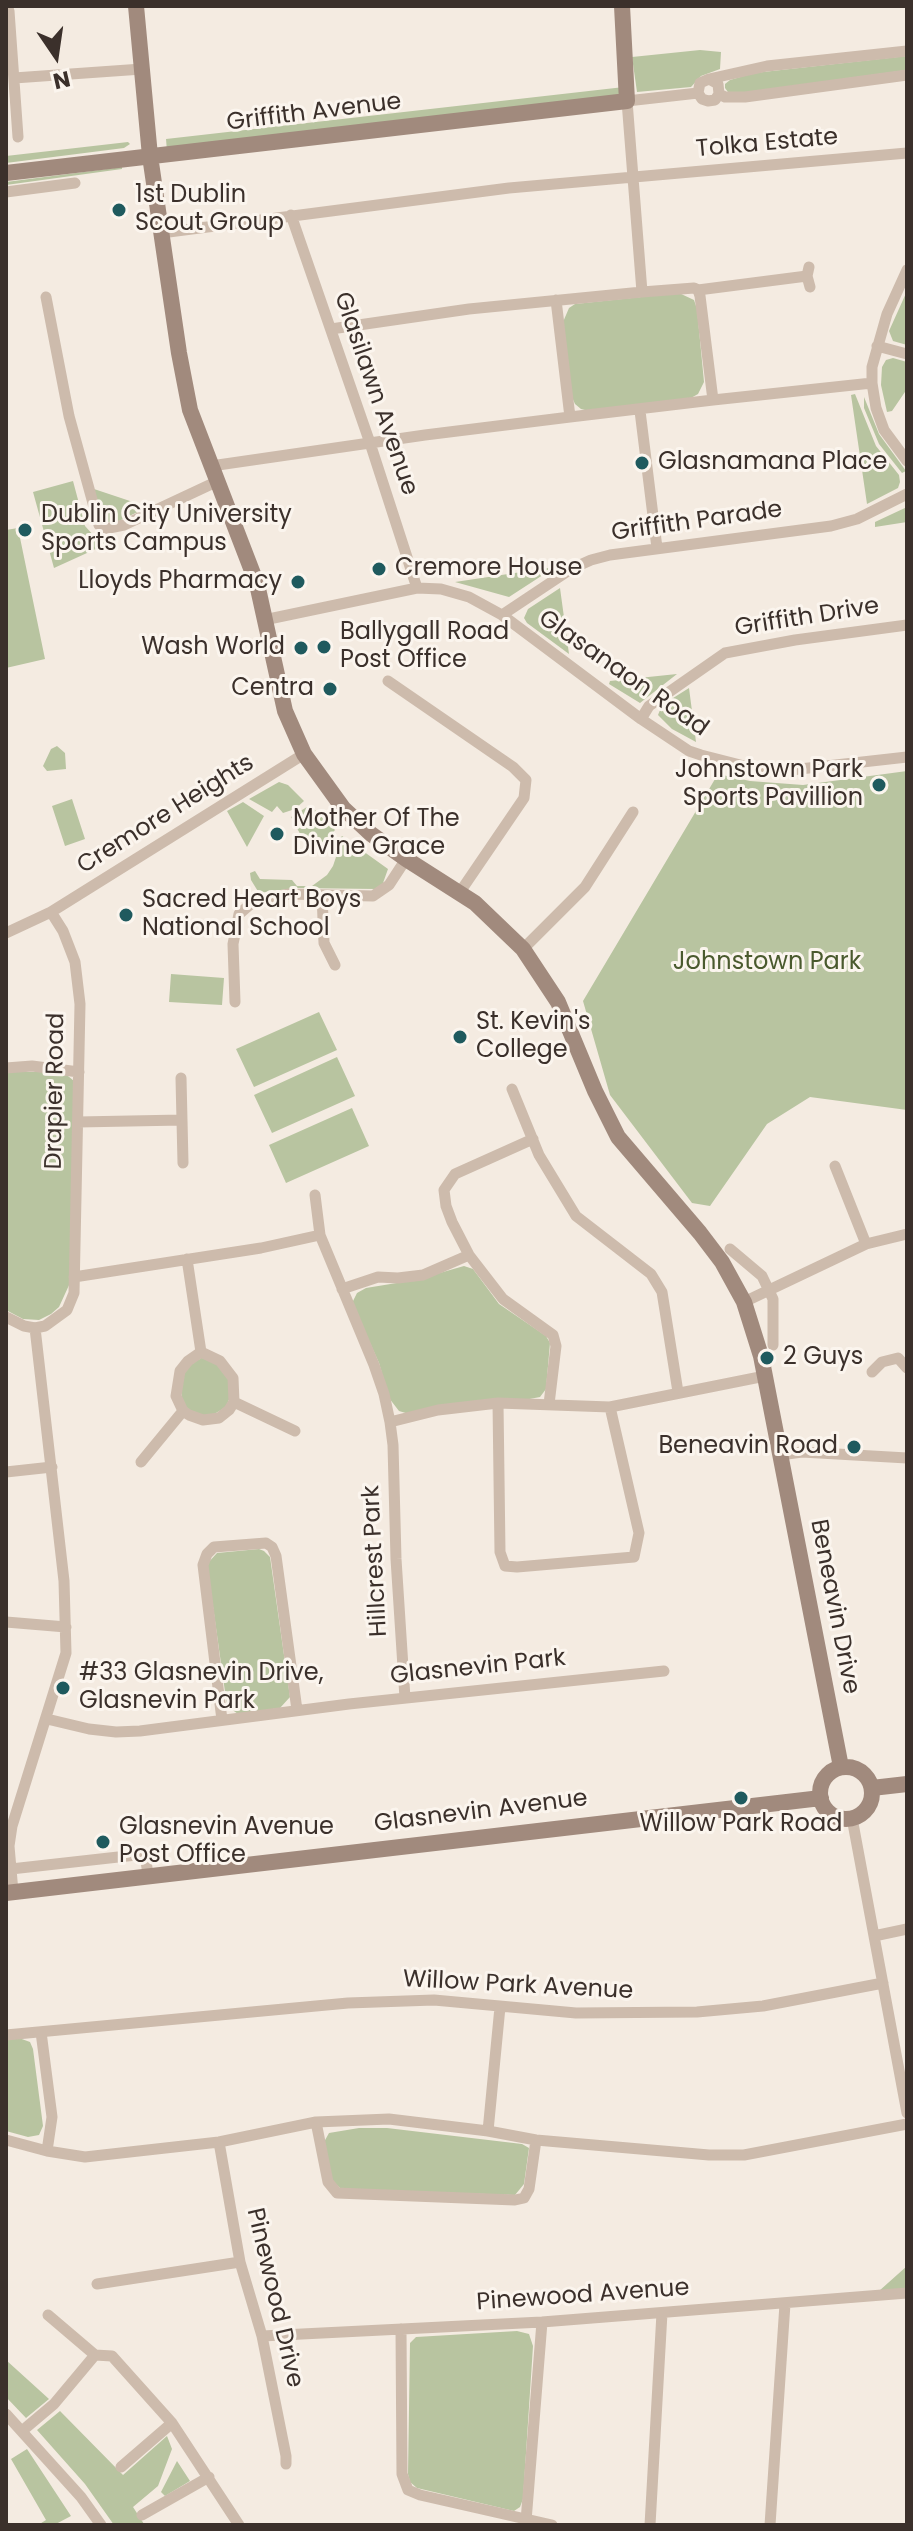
<!DOCTYPE html>
<html>
<head>
<meta charset="utf-8">
<style>
	body { margin:0 }
	#map { position:relative; width:913px; height:2531px; overflow:hidden; background:#f4ebe1; font-family:Poppins,sans-serif }
	canvas { display:block }
	.frame { position:absolute; inset:0; border:8px solid #3b302b; pointer-events:none }
	.north { position:absolute; left:16px; top:16px; width:80px; height:80px; -webkit-text-stroke:6px #fbf5ee; paint-order:stroke; rotate:167deg; font-size:22px; font-weight:700; line-height:32px; text-align:center; color:#3b302b }
	.north::after { content:''; display:block; margin:auto; width:28px; height:36px; background:#3b302b; clip-path:polygon(50% 0,100% 100%,50% 72%,0 100%) }
</style>
</head>
<body>
<div id="map">
<canvas width="913" height="2531"></canvas>
<div class="frame"></div>
<div class="north">N</div>
</div>
<script>
const c = document.querySelector('canvas').getContext('2d');
c.lineJoin = 'round';
function paint(path, color) { c.fillStyle = color; c.fill(path, 'evenodd'); }
const toPath = rows => new Path2D(rows.map(r => 'M' + r).join(''));
function strokePath(path, color, width, dash) { c.strokeStyle = color; c.lineWidth = width; c.lineCap = dash ? 'butt' : 'round'; c.setLineDash(dash || []); c.stroke(path); }
function drawText(font, color, halo, rows, align = 'center') {
  c.font = font + ' Poppins,sans-serif'; c.lineWidth = 6; c.setLineDash([]); c.textBaseline = 'middle'; c.strokeStyle = halo; c.fillStyle = color; for (const [text, x, y, turn = 0] of rows) {
    c.save(); c.translate(x, y); c.rotate((+turn || 0) * Math.PI / 180); c.textAlign = isNaN(turn) ? turn : align; if (halo) c.strokeText(text, 0, 0); c.fillText(text, 0, 0); c.restore();
  }
}
paint(toPath([
	[700,50,721,52,720,69,701,76,691,87,637,92,632,57],
	[907,56,907,70,741,93,728,92,725,88,725,84,730,80,754,73],
	[624,87,624,102,167,151,166,139],
	[128,142,130,144,124,148,6,163,6,156],
	[122,167,122,169,6,185,6,182],
	[907,291,907,345,893,341,889,331],
	[679,293,694,300,697,309,704,382,698,394,691,398,589,411,581,409,575,404,571,395,563,322,569,308,575,304],
	[893,358,907,362,907,389,892,411,887,412,881,385,882,367,886,360],
	[855,394,876,446,899,475,900,482,898,488,867,504,851,395],
	[864,397,879,434,906,471,902,473,879,444,864,408],
	[73,481,85,526,95,537,107,539,109,543,54,568,33,492],
	[94,489,148,507,119,521,108,522,102,518],
	[907,507,907,522,875,527,875,522],
	[18,528,45,659,6,668,6,530],
	[548,568,549,571,509,597,455,582],
	[560,588,569,654,527,623,524,618,528,609],
	[677,674,640,703,609,684,610,681],
	[689,688,696,742,672,729,658,715,662,705],
	[57,746,65,753,66,769,47,771,43,766,51,749],
	[907,771,907,1110,810,1097,767,1124,710,1206,692,1203,610,1095,583,1001,718,774,750,781,803,785],
	[279,782,288,785,304,801,295,809,283,813,277,806,272,812,249,799],
	[72,799,85,839,65,846,52,806],
	[243,802,264,816,247,847,227,811],
	[310,805,335,830,314,854,305,843,291,817],
	[342,836,388,869,383,883,376,889,295,888,259,893,251,880,250,873,255,871,260,879,292,880,297,886,312,886,327,875,333,866,336,857,331,850],
	[171,974,224,978,222,1005,169,1002],
	[319,1012,337,1050,254,1087,236,1049],
	[337,1057,355,1096,272,1133,254,1095],
	[6,1072,46,1072,68,1076,74,1081,70,1283,59,1307,51,1314,39,1320,23,1319,6,1310],
	[352,1108,369,1146,286,1183,269,1145],
	[464,1266,473,1269,499,1304,546,1336,550,1343,546,1389,540,1397,519,1401,409,1414,399,1411,389,1398,379,1363,352,1303,357,1293,366,1288,415,1280],
	[203,1357,213,1361,228,1374,232,1392,226,1407,211,1416,194,1414,182,1403,181,1377,191,1364],
	[259,1549,264,1551,270,1557,290,1697,280,1708,238,1714,227,1706,207,1564,217,1553],
	[19,2038,30,2042,33,2049,43,2126,39,2135,28,2137,6,2131,6,2040],
	[359,2128,387,2128,522,2144,529,2148,524,2184,515,2195,341,2189,330,2179,324,2142,329,2133],
	[907,2266,907,2290,879,2291],
	[517,2331,529,2334,533,2346,523,2499,520,2507,514,2511,417,2488,410,2482,408,2474,410,2343,416,2337],
	[6,2360,49,2399,26,2418,6,2397],
	[60,2411,123,2475,167,2436,172,2449,158,2486,133,2507,144,2524,152,2525,114,2525,85,2484,37,2430],
	[27,2449,71,2516,54,2525,38,2525,46,2520,11,2459],
	[177,2461,190,2481,165,2496,161,2492]
]), '#b8c4a0');
strokePath(toPath([
	[9,11,18,137],
	[14,78,142,69],
	[709,79,767,66,907,51],
	[698,93,700,83,709,79,718,84,719,94],
	[719,94,725,97,745,97,907,75],
	[6,192,75,183],
	[291,215,370,443,417,588],
	[161,233,509,188,907,153],
	[809,267,807,276,810,287],
	[907,270,887,314,872,367,872,383,876,408,884,430,907,461],
	[698,290,807,276],
	[46,297,69,416,99,525,104,529,124,525,218,481],
	[556,300,570,417,713,400,700,296,698,290,694,288,642,292,627,101,698,93,702,99,708,101,715,100,719,94],
	[331,329,469,309,642,292],
	[877,346,907,354],
	[713,400,872,383],
	[640,411,657,548],
	[211,466,425,435,570,417],
	[502,615,571,569,591,560,610,555,831,526,857,519,907,494],
	[264,620,417,588,441,589,469,597,502,615,641,719,689,751,701,755,756,769,791,770,907,757],
	[388,681,513,767,526,780,524,798,460,892],
	[641,719,649,706,725,653,795,640,907,625],
	[322,895,324,943,335,965],
	[6,933,51,912,304,754],
	[523,949,585,887,633,812],
	[235,1002,233,944,239,914,253,902,288,894,373,896,389,885,406,859],
	[6,1068,32,1066,79,1072],
	[181,1078,183,1163],
	[512,1089,539,1155,576,1216,651,1274,662,1292,678,1392],
	[78,1122,182,1120],
	[533,1139,455,1174,444,1190,446,1206,452,1222,469,1255,503,1299,553,1335,556,1346,549,1404],
	[835,1166,866,1244],
	[315,1195,320,1235,374,1365,384,1394,390,1422,393,1445,396,1559,405,1698],
	[730,1249,762,1276,773,1299,773,1345],
	[187,1259,201,1352],
	[74,1277,261,1248,320,1235],
	[342,1289,378,1277,398,1278,423,1275,469,1255],
	[744,1302,866,1244,907,1234],
	[6,1317,24,1326,35,1328,45,1326,67,1310,74,1293,80,1004,75,962,63,931,51,912],
	[201,1352,220,1361,233,1378,234,1402,229,1410,219,1418,203,1420,189,1415,183,1411,176,1396,180,1371,188,1361,201,1352],
	[872,1372,882,1362,898,1358,907,1368],
	[234,1402,295,1431],
	[498,1403,500,1552,505,1566,517,1567,634,1557,639,1533,610,1407],
	[390,1422,438,1410,498,1403,610,1407,765,1376],
	[780,1455,802,1452,907,1458],
	[141,1462,183,1411],
	[6,1472,52,1467],
	[6,1622,66,1627],
	[47,1719,89,1729,116,1732,140,1731,349,1704,664,1671],
	[222,1720,203,1565,207,1554,214,1547,266,1543,272,1547,276,1556,297,1710],
	[852,1818,907,2113],
	[11,1869,145,1854,148,1875],
	[13,1892,9,1846,12,1826,66,1653,64,1581,35,1328],
	[874,1936,907,1929],
	[41,2032,52,2117,47,2151],
	[6,2035,348,2003,434,2000,576,2013,697,2012,763,2006,883,1983],
	[316,2122,328,2182,337,2193,515,2200,524,2198,529,2189,536,2140],
	[488,2131,500,2007],
	[6,2140,47,2151,85,2157,219,2142,316,2122,389,2119,488,2131,536,2140,709,2155,744,2155,907,2124],
	[219,2142,240,2262,262,2336,286,2456,286,2464],
	[97,2284,240,2262],
	[48,2315,95,2355],
	[401,2329,402,2474,408,2490,420,2495,552,2525],
	[262,2336,542,2322,907,2293],
	[95,2355,112,2356,172,2423,239,2525],
	[6,2414,81,2497,101,2525],
	[22,2431,54,2404,95,2355],
	[121,2467,172,2423],
	[142,2515,209,2477],
	[526,2521,542,2322],
	[650,2525,662,2313],
	[770,2525,785,2304]
]), '#cdbbac', 11);
strokePath(toPath([
	[136,6,150,156,179,353,190,410,257,584,285,711,304,754,343,808,371,834,406,859,475,903,523,949,558,1002,595,1091,618,1137,700,1233,722,1262,744,1302,761,1356,841,1767],
	[6,173,627,101,622,6],
	'820 1793a26 26 0 1 1 52 0a26 26 0 1 1-52 0Z',
	[872,1788,907,1784],
	[6,1893,821,1798]
]), '#a18a7d', 16);
for (const [x, y, r, color] of [
	[119,210,8,"#1f5a5e"],
	[642,463,8,"#1f5a5e"],
	[25,530,8,"#1f5a5e"],
	[379,569,8,"#1f5a5e"],
	[298,582,8,"#1f5a5e"],
	[324,647,8,"#1f5a5e"],
	[301,648,8,"#1f5a5e"],
	[330,689,8,"#1f5a5e"],
	[879,785,8,"#1f5a5e"],
	[277,834,8,"#1f5a5e"],
	[126,915,8,"#1f5a5e"],
	[460,1037,8,"#1f5a5e"],
	[767,1358,8,"#1f5a5e"],
	[854,1447,8,"#1f5a5e"],
	[63,1688,8,"#1f5a5e"],
	[741,1798,8,"#1f5a5e"],
	[103,1842,8,"#1f5a5e"]
]) { const dot = new Path2D(); dot.arc(x, y, r, 0, 2 * Math.PI); c.fillStyle = color; c.fill(dot); strokePath(dot, '#fbf5ee', 3); }
drawText('24px', '#3b302b', '#fbf5ee', [
	["Griffith Avenue",314,113,-7],
	["Tolka Estate",767,144,-5],
	["Glasilawn Avenue",375,394,71],
	["Griffith Parade",697,522,-8],
	["Griffith Drive",807,618,-9],
	["Glasanaon Road",623,674,35],
	["Cremore Heights",166,815,-32],
	["Drapier Road",56,1091,-89],
	["Hillcrest Park",376,1561,-93],
	["Beneavin Drive",834,1607,79],
	["Glasnevin Park",478,1668,-6],
	["Glasnevin Avenue",481,1812,-7],
	["Willow Park Avenue",518,1986,3],
	["Pinewood Avenue",583,2296,-4],
	["Pinewood Drive",274,2298,77]
]);
drawText('24px', '#3b302b', '#fbf5ee', [
	["1st Dublin",135,196],
	["Scout Group",135,224],
	["Glasnamana Place",658,463],
	["Dublin City University",41,516],
	["Sports Campus",41,544],
	["Cremore House",395,569],
	["Lloyds Pharmacy",282,582,"right"],
	["Ballygall Road",340,633],
	["Post Office",340,661],
	["Wash World",285,648,"right"],
	["Centra",314,689,"right"],
	["Johnstown Park",863,771,"right"],
	["Sports Pavillion",863,799,"right"],
	["Mother Of The",293,820],
	["Divine Grace",293,848],
	["Sacred Heart Boys",142,901],
	["National School",142,929],
	["St. Kevin's",476,1023],
	["College",476,1051],
	["2 Guys",783,1358],
	["Beneavin Road",838,1447,"right"],
	["#33 Glasnevin Drive,",79,1674],
	["Glasnevin Park",79,1702],
	["Willow Park Road",741,1825,"center"],
	["Glasnevin Avenue",119,1828],
	["Post Office",119,1856]
], 'left');
drawText('24px', '#4a5a2e', '#fbf5ee', [
	["Johnstown Park",767,963]
]);
</script>
</body>
</html>
